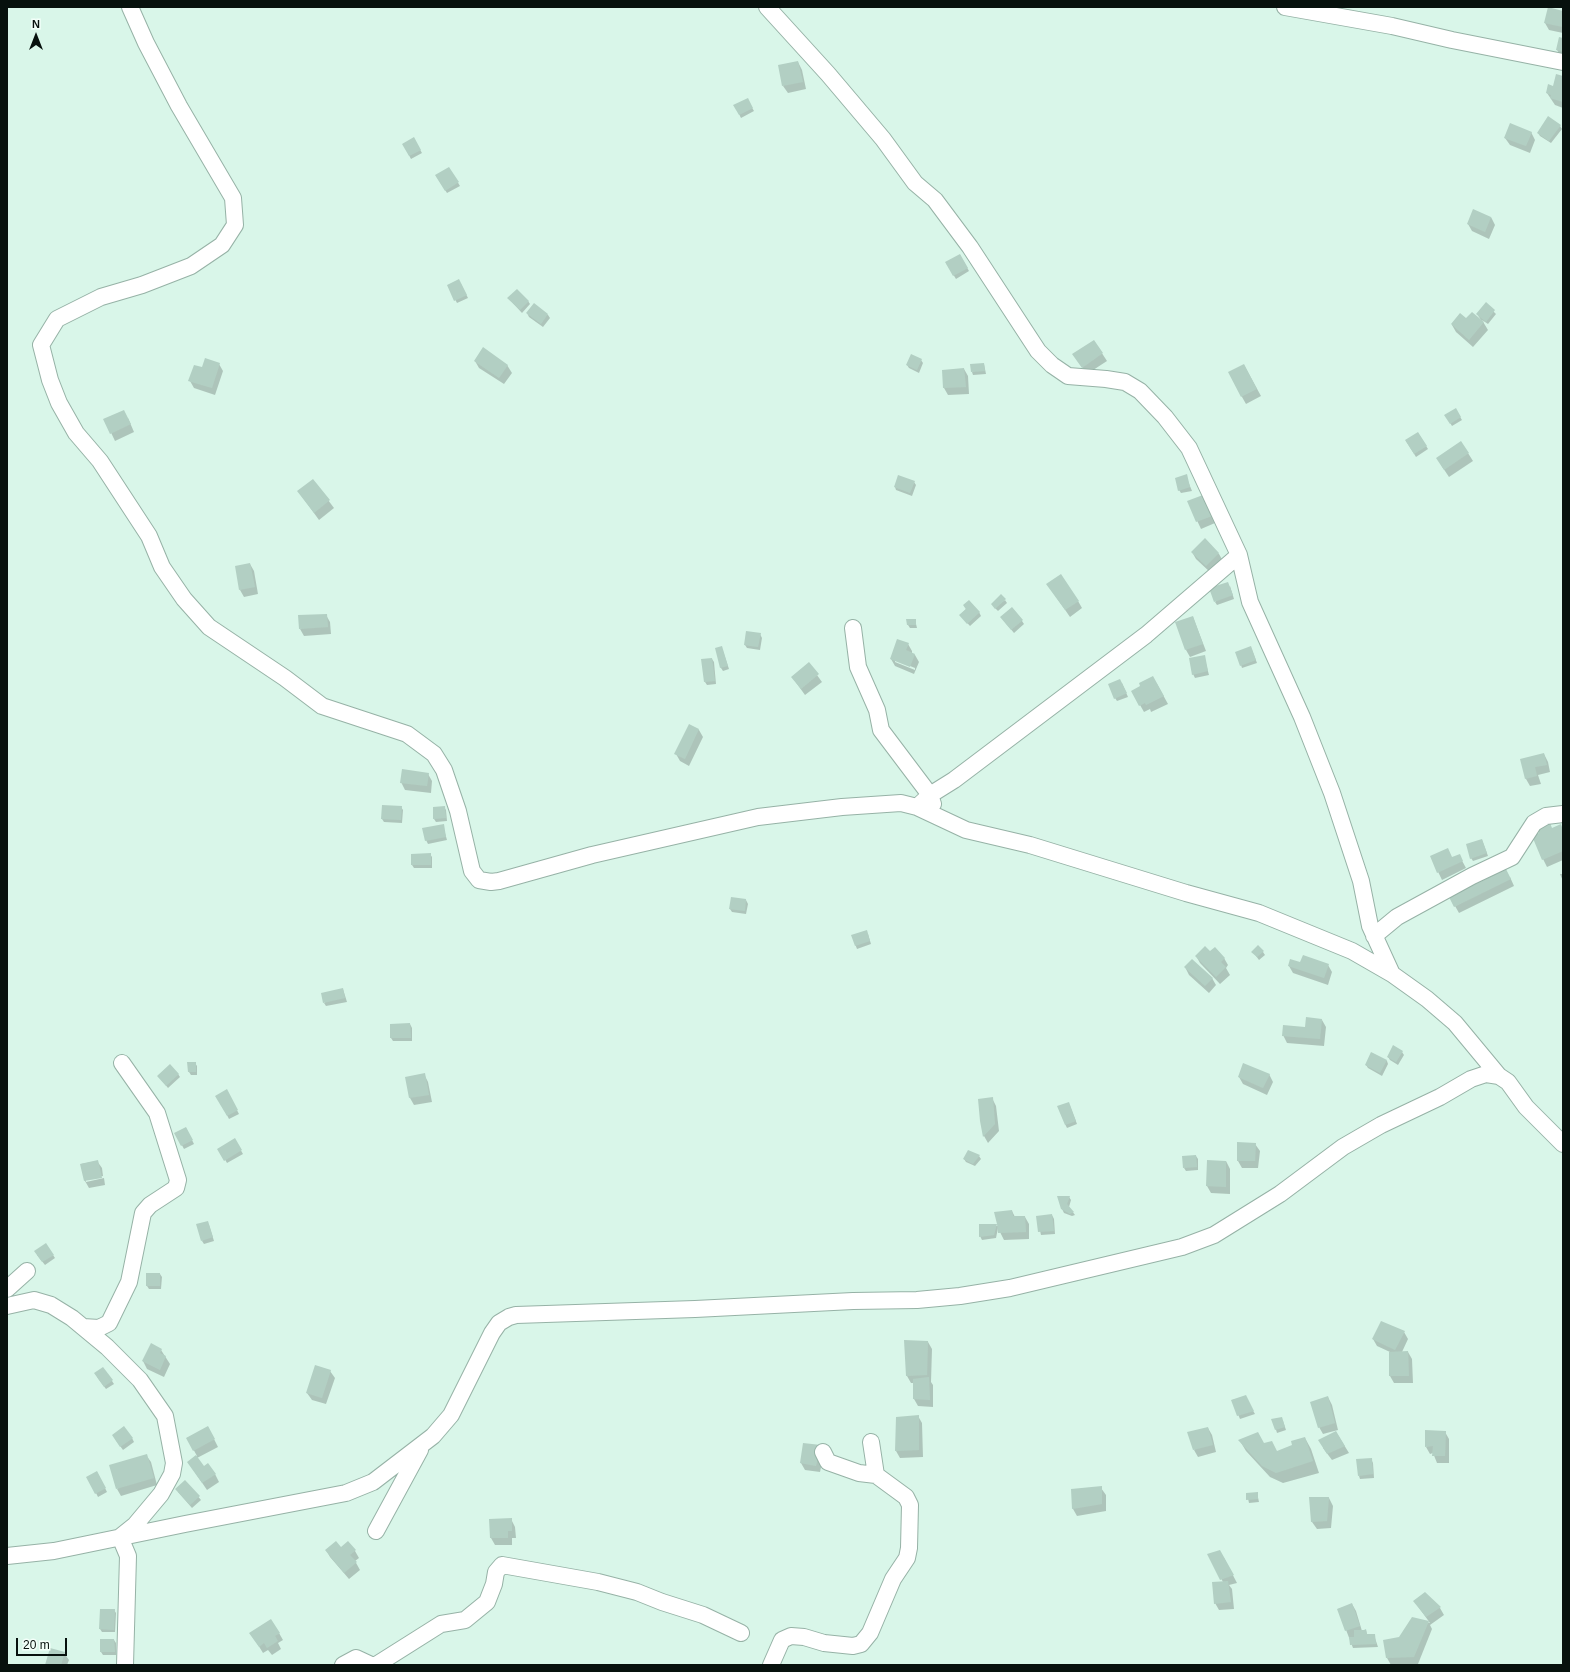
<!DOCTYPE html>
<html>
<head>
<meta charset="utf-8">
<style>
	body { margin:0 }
	#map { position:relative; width:1570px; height:1672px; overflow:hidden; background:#d9f6e9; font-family:Arial,sans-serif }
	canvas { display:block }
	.frame { position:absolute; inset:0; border:8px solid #07110d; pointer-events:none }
	.north { position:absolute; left:16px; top:16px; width:40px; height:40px; -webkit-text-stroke:3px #f3fff9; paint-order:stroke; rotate:0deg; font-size:11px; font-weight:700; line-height:16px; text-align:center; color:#07110d }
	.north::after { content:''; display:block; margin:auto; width:14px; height:18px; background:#07110d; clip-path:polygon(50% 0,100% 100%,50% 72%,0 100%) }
	.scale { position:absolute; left:16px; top:1638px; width:51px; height:18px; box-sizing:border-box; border:2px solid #07110d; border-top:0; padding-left:5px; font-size:12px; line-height:14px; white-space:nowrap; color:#07110d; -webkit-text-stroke:3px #f3fff9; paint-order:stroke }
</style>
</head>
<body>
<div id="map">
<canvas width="1570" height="1672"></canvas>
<div class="frame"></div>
<div class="north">N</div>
<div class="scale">20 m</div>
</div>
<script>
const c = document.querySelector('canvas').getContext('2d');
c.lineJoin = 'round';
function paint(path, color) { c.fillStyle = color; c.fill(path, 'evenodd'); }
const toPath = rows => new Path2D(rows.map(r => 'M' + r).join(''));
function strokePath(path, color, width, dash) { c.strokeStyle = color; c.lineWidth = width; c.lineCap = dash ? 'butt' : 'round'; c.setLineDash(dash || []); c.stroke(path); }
paint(toPath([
	[1563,12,1563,33,1549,30,1545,23],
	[1563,39,1563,54,1559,53,1557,50],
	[798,62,802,70,806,89,788,93,783,86],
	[1563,77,1563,108,1555,105,1547,93],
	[747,99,754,111,741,118,735,106],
	[1560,126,1562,129,1551,143,1540,136,1538,133],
	[1531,132,1535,140,1530,153,1510,145,1505,138],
	[414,139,422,153,411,159,403,144],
	[449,168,460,186,447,193,436,176],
	[1491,217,1495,225,1489,239,1472,231,1468,224],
	[960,255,969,271,956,279,946,263],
	[461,284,468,298,457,303,448,286],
	[509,299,528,301,530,304,522,313],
	[1486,304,1496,314,1488,324,1482,320,1488,330,1473,347,1456,332,1452,325,1466,320,1481,320,1477,314],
	[534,305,548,315,550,318,543,327,529,317,527,313],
	[1094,341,1107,361,1087,374,1078,361],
	[921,360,923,363,919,373,909,368,907,365],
	[475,361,507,365,512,373,504,384,479,368],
	[219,364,223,371,215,395,194,388,190,381,202,368],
	[984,364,986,374,973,375,972,372],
	[1244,365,1261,396,1246,404,1242,397],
	[964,369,968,376,969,394,948,395,944,388,943,371],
	[1456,410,1462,420,1452,426,1446,416],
	[128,418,134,432,115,441,105,420],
	[1418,433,1428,449,1416,457,1406,441],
	[1461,442,1473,461,1449,477,1441,465],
	[1186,476,1192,491,1181,493,1179,490],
	[313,480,334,508,319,520,298,491],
	[914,482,916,485,912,496,896,490,895,487],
	[1188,501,1207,503,1215,523,1201,529],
	[1205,540,1219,554,1223,561,1211,573,1196,559,1192,552],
	[250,564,254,571,258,594,244,597,240,590],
	[1230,586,1234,599,1217,605,1215,602],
	[1052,591,1078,601,1082,608,1070,617],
	[1005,600,1007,603,998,611,994,607],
	[964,606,979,612,981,616,970,626,960,615,966,609],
	[326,615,330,622,331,634,304,636,300,629],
	[1193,617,1206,651,1190,657,1186,650],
	[915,620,917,628,910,628,908,625],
	[1004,621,1022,621,1024,624,1014,633],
	[760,634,762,638,760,650,747,648,745,645],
	[908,644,912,651,912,654,915,655,919,662,914,674,895,666,891,659],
	[895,660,915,668,915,670,895,662],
	[1252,650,1257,663,1242,668,1241,665],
	[723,651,729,669,723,671,721,668],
	[1204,656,1209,675,1195,678,1193,674],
	[712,659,714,662,716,684,707,685,705,682],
	[809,664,822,682,805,695,792,677],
	[1122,683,1128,697,1117,701,1115,698],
	[1157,684,1168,704,1151,712,1150,709,1144,712,1140,705],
	[689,726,699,730,703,737,689,766,680,761,676,754],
	[1544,754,1548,762,1550,772,1538,775,1541,784,1530,786,1526,779,1522,760],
	[428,774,432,781,431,793,405,790,401,782],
	[401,807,403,810,402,823,384,822,382,819],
	[444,807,446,810,447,821,436,822,434,819],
	[443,826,447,840,428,844,426,840],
	[1552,829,1563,830,1563,860,1547,867,1543,859,1541,834],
	[1482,840,1488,856,1473,861,1471,858],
	[430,854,432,857,432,868,414,868,412,865],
	[1459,855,1466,868,1442,880,1431,857,1452,858],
	[1560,874,1563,874,1563,881],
	[1510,877,1514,886,1459,913,1455,906],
	[746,900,748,904,746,914,732,912,730,909],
	[868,934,871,944,857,949,852,936],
	[1253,952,1263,952,1265,955,1259,960],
	[1210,953,1224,958,1228,965,1226,968,1230,975,1220,984,1200,963,1196,956],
	[1301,964,1328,965,1332,972,1328,985,1293,973,1289,966],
	[1185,967,1212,978,1216,985,1209,993,1189,975],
	[343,989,347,1002,326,1006,324,1003],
	[1322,1020,1326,1027,1324,1046,1287,1043,1283,1035,1306,1028],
	[410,1024,412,1028,412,1041,393,1041,391,1038,391,1025],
	[1402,1052,1404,1055,1398,1065,1390,1060,1388,1057],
	[1372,1053,1387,1061,1388,1064,1382,1076,1368,1068,1366,1065],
	[195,1063,197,1066,197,1075,191,1075,189,1072],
	[178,1074,180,1077,168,1088,159,1077],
	[424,1074,428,1082,432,1102,414,1105,410,1098,406,1078],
	[1269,1074,1273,1082,1267,1095,1243,1084,1239,1077],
	[227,1091,239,1114,229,1119,217,1096],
	[992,1098,996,1106,999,1131,988,1143,984,1136,981,1121],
	[1070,1106,1077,1124,1067,1128,1065,1124],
	[186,1128,194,1144,184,1149,176,1134],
	[235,1140,243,1154,227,1163,219,1149],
	[1255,1144,1260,1151,1258,1168,1242,1168,1238,1161],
	[979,1156,981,1159,975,1166,966,1162,964,1159],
	[1196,1156,1198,1159,1198,1170,1186,1171,1184,1168],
	[97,1161,102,1168,103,1176,86,1180,86,1182,104,1178,105,1185,89,1188,85,1181,81,1164],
	[1226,1161,1230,1169,1230,1194,1211,1193,1207,1186],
	[1069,1197,1071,1200,1069,1207,1075,1215,1072,1216,1064,1213,1062,1209],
	[1012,1211,1015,1217,1025,1217,1029,1224,1029,1239,1004,1240,998,1228,996,1238,982,1240,980,1236,980,1225,998,1226],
	[1052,1215,1054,1219,1055,1234,1041,1235,1037,1217],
	[209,1225,214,1241,204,1244,202,1241],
	[37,1255,53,1255,55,1258,45,1265],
	[160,1274,162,1277,161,1289,149,1289,147,1286],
	[1404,1332,1408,1339,1402,1352,1408,1352,1412,1359,1413,1383,1394,1383,1390,1376,1390,1352,1377,1346,1373,1339],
	[906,1341,928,1342,932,1349,931,1382,933,1385,933,1407,918,1406,914,1399,914,1383,911,1383,907,1376],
	[161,1350,170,1364,164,1377,147,1369,143,1361],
	[330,1371,335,1378,326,1404,312,1400,307,1393],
	[97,1377,112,1381,114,1384,106,1389],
	[1245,1397,1255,1414,1240,1419,1232,1400],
	[1328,1397,1332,1405,1338,1430,1323,1434,1319,1427],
	[918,1416,922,1423,923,1457,900,1458,896,1451],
	[1273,1420,1283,1421,1286,1430,1277,1433],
	[208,1427,218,1447,197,1458,204,1468,215,1474,219,1482,207,1490,188,1462,197,1456,187,1438],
	[1208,1428,1212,1435,1216,1452,1198,1457,1194,1450],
	[1336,1432,1349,1453,1332,1460,1323,1448],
	[1445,1432,1449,1439,1449,1463,1437,1463,1433,1453,1430,1454,1426,1447],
	[132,1438,134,1442,123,1450,115,1439],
	[1305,1438,1311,1449,1319,1473,1283,1483,1270,1477,1246,1451,1240,1441,1264,1444,1277,1452,1293,1446],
	[824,1454,820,1472,805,1470,801,1463],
	[146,1455,151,1462,157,1485,121,1496,117,1489],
	[1371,1459,1373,1463,1374,1478,1360,1479,1359,1476],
	[97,1472,107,1492,98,1497,88,1477],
	[185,1481,201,1500,192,1508,178,1492],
	[1101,1488,1106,1495,1106,1511,1077,1516,1073,1509,1072,1490],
	[1257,1493,1259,1502,1249,1503,1247,1494],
	[1310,1498,1329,1498,1333,1506,1331,1528,1317,1529,1312,1522],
	[511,1519,515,1527,516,1538,512,1538,512,1545,495,1545,491,1538,490,1520],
	[341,1548,355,1551,359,1558,355,1561,360,1570,349,1579,330,1557,326,1550],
	[1209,1555,1224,1558,1237,1583,1229,1585,1232,1589,1234,1609,1219,1610,1215,1603,1223,1582],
	[1414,1601,1440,1608,1444,1615,1430,1625,1432,1629,1418,1664,1391,1665,1387,1658,1413,1618,1430,1623],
	[1352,1604,1356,1611,1362,1631,1366,1630,1367,1635,1374,1635,1378,1647,1353,1648,1338,1609],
	[114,1610,116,1613,115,1632,102,1632,100,1629],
	[279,1633,283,1640,278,1643,281,1649,272,1655,268,1650,263,1653,255,1640],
	[114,1640,116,1643,116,1655,103,1655,101,1652],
	[64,1653,69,1660,67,1665,46,1665]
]), '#0003');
paint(toPath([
	[1548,7,1563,11,1563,27,1544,23],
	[1559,37,1563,38,1563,51,1556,50],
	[798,61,803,82,782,86,778,65],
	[1556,74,1563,76,1563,102,1550,98,1551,95,1546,93,1548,84,1553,86],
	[748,98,753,108,739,115,733,105],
	[1548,116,1561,125,1549,141,1537,133],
	[1510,123,1532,132,1526,146,1504,138],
	[414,137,421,150,409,156,402,144],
	[449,167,459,182,445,191,435,175],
	[1473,209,1491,217,1485,232,1467,224],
	[960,254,968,268,953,276,945,262],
	[459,279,467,295,454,301,447,285],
	[517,289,529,301,520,310,507,298],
	[1486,302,1495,310,1486,322,1476,314],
	[534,303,548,314,541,324,526,313],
	[1472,312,1484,322,1469,340,1451,324,1460,313,1466,318],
	[1094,340,1103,353,1082,368,1072,354],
	[483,347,508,365,499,378,474,361],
	[911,354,922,359,917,370,906,365],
	[205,358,220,363,212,388,188,381,194,365,202,367],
	[984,363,985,371,971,372,970,364],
	[1244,364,1257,389,1241,397,1228,372],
	[964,368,966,387,943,388,942,370],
	[1456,408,1461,417,1450,424,1444,415],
	[124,410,131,424,110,434,103,419],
	[1418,432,1427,446,1414,454,1405,440],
	[1461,441,1469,453,1444,470,1436,458],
	[1187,474,1190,487,1178,491,1175,478],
	[898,475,915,481,910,493,894,487],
	[313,479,330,500,314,513,297,491],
	[1203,495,1212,516,1196,522,1187,501],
	[1205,538,1219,553,1206,566,1191,552],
	[250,563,255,587,239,590,235,566],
	[1061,574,1079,601,1065,610,1046,584],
	[1228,582,1233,595,1214,602,1209,588],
	[1001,594,1006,599,995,609,991,604],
	[969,600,980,612,967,624,959,615,966,609,963,605],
	[1012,607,1023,620,1011,630,1000,617],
	[327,614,328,627,299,629,298,615],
	[1193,616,1203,644,1185,650,1175,622],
	[906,619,916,619,916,625,907,625],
	[746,631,761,633,758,647,744,645],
	[897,639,909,643,906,650,915,654,910,667,890,659],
	[722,646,728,666,720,668,715,648],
	[1251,646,1256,660,1240,666,1235,652],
	[1205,655,1208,671,1192,675,1189,658],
	[712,658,715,681,704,682,701,659],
	[809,662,819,674,801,689,791,677],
	[1153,676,1164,696,1146,705,1145,703,1139,706,1131,691,1140,686,1139,683],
	[1120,679,1127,693,1114,699,1108,684],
	[689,724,699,729,685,759,674,754],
	[1544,753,1547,765,1535,767,1537,776,1525,779,1520,759],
	[402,769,429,773,427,786,400,783],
	[382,805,402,806,401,820,381,819],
	[445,806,446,818,433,819,433,807],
	[1550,823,1552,828,1561,824,1563,830,1563,851,1542,860,1532,836,1539,833,1538,828],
	[444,824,446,837,425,841,422,828],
	[1482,839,1487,853,1470,859,1466,844],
	[1448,848,1452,857,1460,854,1463,861,1437,873,1430,856],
	[431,853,431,865,411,865,411,854],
	[1506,869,1511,879,1454,907,1449,897],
	[731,897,746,899,745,911,729,909],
	[867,930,870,941,855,946,851,935],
	[1258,945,1264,951,1257,957,1251,952],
	[1205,946,1210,951,1215,947,1225,958,1221,962,1226,967,1216,977,1195,956],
	[1303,955,1329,964,1324,978,1288,966,1290,959,1300,962],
	[1192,959,1213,978,1205,986,1184,967],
	[343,988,345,998,323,1003,321,993],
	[1306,1017,1322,1019,1320,1039,1282,1036,1283,1025,1305,1027],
	[410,1023,411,1038,390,1038,390,1024],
	[1393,1045,1403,1051,1396,1062,1387,1057],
	[1371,1052,1387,1060,1380,1073,1365,1065],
	[187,1062,196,1062,196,1072,188,1072],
	[1243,1063,1270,1074,1263,1088,1238,1077],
	[170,1064,179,1074,166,1086,157,1076],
	[425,1073,429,1095,409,1098,405,1077],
	[227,1089,238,1110,227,1116,215,1096],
	[993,1097,995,1124,983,1137,980,1121,978,1099],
	[1069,1102,1076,1121,1065,1125,1057,1106],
	[186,1127,193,1140,181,1146,174,1133],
	[235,1138,242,1150,224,1161,217,1149],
	[1237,1142,1256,1143,1255,1161,1237,1161],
	[968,1150,980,1155,973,1164,963,1159],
	[1196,1155,1197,1167,1183,1168,1182,1156],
	[98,1160,102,1178,84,1181,80,1164],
	[1207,1160,1226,1161,1226,1187,1206,1186],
	[1057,1196,1070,1196,1067,1204,1074,1212,1070,1214,1061,1209],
	[1012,1210,1013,1216,1025,1216,1026,1232,998,1233,997,1224,994,1235,979,1237,979,1224,997,1224,994,1212],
	[1052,1214,1054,1231,1038,1232,1036,1216],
	[208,1221,213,1237,201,1241,196,1224],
	[46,1243,54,1255,42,1262,34,1251],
	[146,1273,160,1273,160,1286,146,1286],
	[1381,1321,1405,1331,1395,1350,1372,1339],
	[904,1340,928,1341,927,1375,906,1376],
	[151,1343,162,1349,160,1353,166,1356,160,1370,142,1361],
	[1408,1351,1409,1376,1389,1376,1389,1352],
	[315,1365,331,1370,322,1398,306,1393],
	[103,1367,113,1380,104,1387,94,1373],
	[929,1377,930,1400,913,1399,913,1379],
	[1246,1395,1254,1411,1237,1416,1231,1400],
	[1328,1396,1335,1423,1318,1428,1310,1402],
	[919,1415,919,1450,895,1451,896,1417],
	[1282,1417,1285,1427,1275,1430,1271,1419],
	[124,1426,133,1438,120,1447,112,1435],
	[208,1426,215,1439,193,1451,186,1438],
	[1208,1427,1213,1445,1193,1450,1187,1432],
	[1425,1430,1446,1431,1445,1456,1432,1456,1433,1446,1425,1447],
	[1336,1431,1345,1446,1327,1454,1318,1440],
	[1258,1432,1264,1443,1272,1441,1277,1451,1292,1445,1291,1441,1305,1437,1313,1461,1276,1473,1262,1466,1238,1440],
	[803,1443,821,1445,816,1466,800,1463],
	[147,1454,154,1478,116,1489,109,1465],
	[196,1455,204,1466,208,1463,216,1474,202,1483,187,1462],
	[1372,1458,1373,1474,1358,1476,1356,1459],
	[97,1471,106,1488,95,1494,86,1477],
	[185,1480,200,1496,190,1505,175,1489],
	[1102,1486,1102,1504,1072,1509,1071,1489],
	[1258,1492,1258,1499,1246,1500,1246,1493],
	[1309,1497,1329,1497,1327,1521,1311,1522],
	[512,1518,512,1531,508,1531,508,1538,490,1538,489,1519],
	[336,1541,341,1547,348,1541,356,1550,350,1555,357,1562,344,1573,325,1550],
	[1220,1550,1234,1575,1220,1580,1207,1554],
	[1228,1581,1231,1602,1214,1604,1212,1582],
	[1425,1592,1441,1607,1426,1617,1413,1601],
	[1352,1603,1360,1626,1345,1631,1337,1609],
	[100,1609,115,1609,114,1630,99,1629],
	[1412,1617,1429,1621,1414,1657,1386,1658,1383,1640,1399,1637],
	[271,1619,280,1633,275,1636,278,1641,267,1648,264,1643,259,1647,249,1633],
	[1366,1629,1367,1634,1375,1634,1376,1644,1350,1645,1349,1637,1354,1637,1354,1630,1364,1630],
	[100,1639,114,1639,115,1652,100,1652],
	[50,1648,65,1652,61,1665,45,1665]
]), '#b2cfc3');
const minor = toPath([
	[130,7,146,43,179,106,233,198,235,225,222,245,191,266,142,285,101,297,57,319,41,345,50,380,59,403,76,433,100,461,149,536,162,567,184,599,209,627,285,678,322,706,407,734,434,754,444,770,458,811,472,871,479,880,491,882,499,881,592,855,758,817,842,807,901,803,917,807,966,830,1030,845,1186,893,1259,913,1352,951,1392,974,1427,999,1455,1023,1499,1076],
	[767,7,828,74,883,139,915,183,935,200,970,247,1038,351,1052,365,1068,376,1106,379,1125,382,1140,391,1165,417,1189,448,1239,555,1250,602,1302,717,1332,793,1361,881,1370,926,1392,974],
	[1285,7,1392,26,1452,40,1563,62],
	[853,628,858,667,877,710,881,730,930,795,933,804],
	[917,807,930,795,954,780,1146,635,1239,555],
	[1374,936,1397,917,1472,876,1512,857,1534,823,1546,816,1563,814],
	[7,1289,27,1271],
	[7,1306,34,1300,51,1305,72,1318,107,1347,140,1380,165,1416,174,1463,172,1474,161,1494,135,1525,120,1537,128,1556,125,1665],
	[83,1327,99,1328,109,1323,129,1282,143,1213,150,1205,176,1188,178,1180,157,1113,122,1063],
	[871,1442,876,1475],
	[376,1531,420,1450],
	[7,1556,54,1551,185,1524,346,1493,373,1482,433,1436,451,1415,492,1333,499,1323,509,1317,516,1315,695,1309,853,1301,917,1300,960,1296,1010,1288,1182,1247,1214,1235,1280,1194,1343,1147,1381,1125,1440,1097,1471,1079,1486,1074,1499,1076,1508,1082,1526,1107,1563,1144],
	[343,1665,356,1658,371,1665],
	[376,1665,441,1624,465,1620,487,1602,494,1584,496,1572,502,1565,598,1582,637,1592,662,1602,703,1615,741,1633],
	[771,1665,782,1640,791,1636,804,1637,824,1643,853,1646,861,1644,870,1633,893,1579,907,1558,909,1548,910,1505,906,1497,876,1475,859,1473,828,1462,823,1452]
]);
strokePath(minor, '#96b2a6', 18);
strokePath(minor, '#fff', 16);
</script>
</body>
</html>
